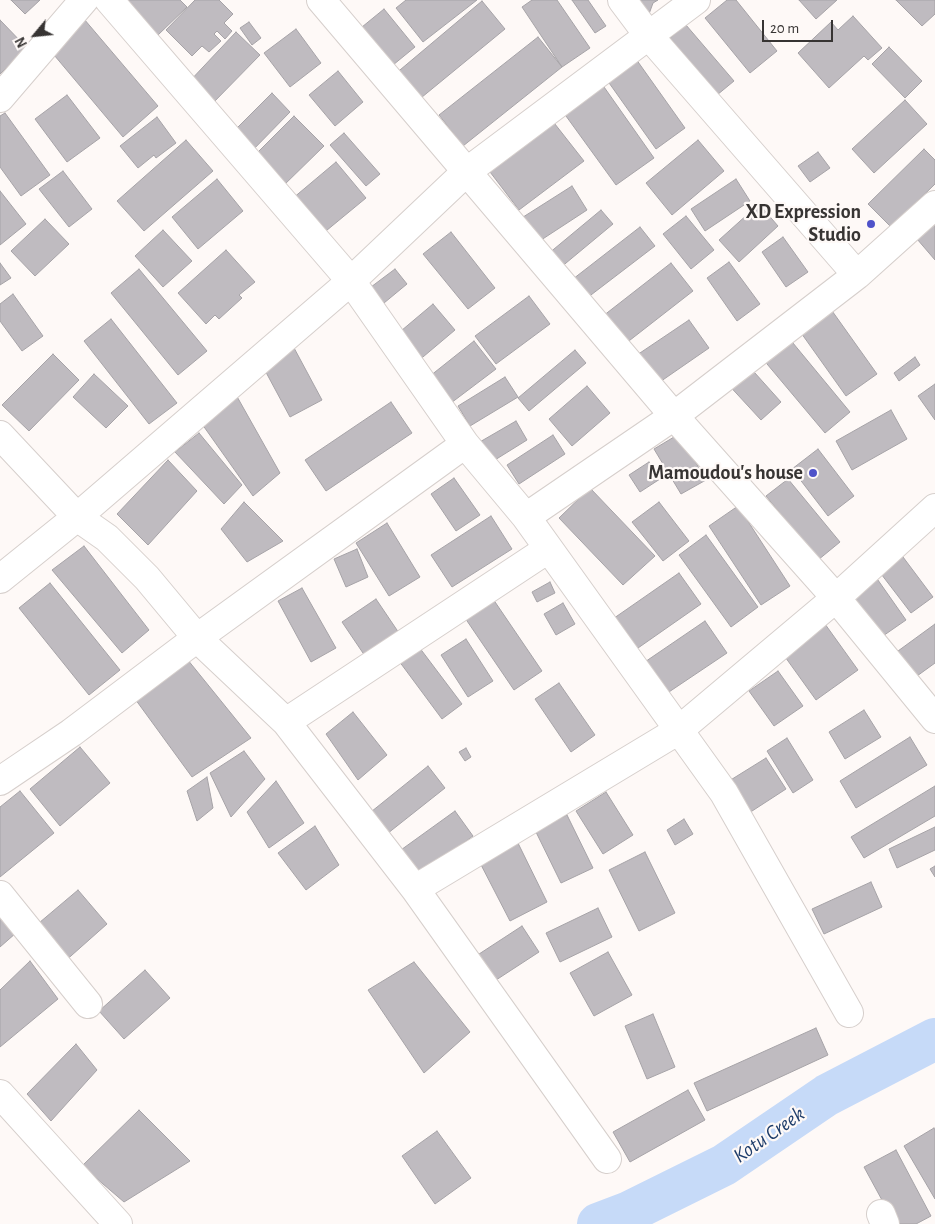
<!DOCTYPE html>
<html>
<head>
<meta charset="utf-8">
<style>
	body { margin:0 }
	#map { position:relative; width:935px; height:1224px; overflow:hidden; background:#fef9f7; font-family:"Alegreya Sans",sans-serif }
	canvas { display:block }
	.north { position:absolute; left:10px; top:10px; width:50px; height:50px; -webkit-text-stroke:4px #fef9f7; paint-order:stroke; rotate:242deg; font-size:14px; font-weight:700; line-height:20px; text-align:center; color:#373433 }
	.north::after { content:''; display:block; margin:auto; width:18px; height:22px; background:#373433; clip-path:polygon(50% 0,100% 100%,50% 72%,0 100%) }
	.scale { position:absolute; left:762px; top:20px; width:71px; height:22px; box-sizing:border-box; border:2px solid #373433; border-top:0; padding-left:6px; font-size:15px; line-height:18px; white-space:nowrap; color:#373433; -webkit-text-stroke:4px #fef9f7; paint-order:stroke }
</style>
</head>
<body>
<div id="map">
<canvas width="935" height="1224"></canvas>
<div class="north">N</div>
<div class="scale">20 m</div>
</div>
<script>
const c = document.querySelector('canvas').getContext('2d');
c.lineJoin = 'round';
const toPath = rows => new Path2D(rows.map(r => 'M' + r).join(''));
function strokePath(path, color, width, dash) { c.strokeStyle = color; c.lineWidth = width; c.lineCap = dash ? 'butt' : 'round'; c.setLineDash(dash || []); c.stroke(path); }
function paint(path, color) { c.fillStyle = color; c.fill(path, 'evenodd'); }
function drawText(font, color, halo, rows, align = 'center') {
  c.font = font + ' "Alegreya Sans",sans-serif'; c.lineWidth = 4.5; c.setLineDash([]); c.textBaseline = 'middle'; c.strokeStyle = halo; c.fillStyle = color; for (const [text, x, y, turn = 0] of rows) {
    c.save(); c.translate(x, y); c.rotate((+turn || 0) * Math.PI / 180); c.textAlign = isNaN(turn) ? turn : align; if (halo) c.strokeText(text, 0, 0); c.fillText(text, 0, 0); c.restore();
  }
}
strokePath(toPath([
	[598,1224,627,1213,724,1165,827,1095,935,1039]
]), '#c6daf8', 42);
const building = toPath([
	[11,0,40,0,25,14,11,0],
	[123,0,180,0,187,7,158,35,123,0],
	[195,0,219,0,233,14,224,23,232,31,225,39,217,31,214,34,221,41,209,52,202,46,192,56,166,30,195,0],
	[406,0,477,0,423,42,396,8,406,0],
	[532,0,557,0,590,48,562,67,522,7,532,0],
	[572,0,588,0,606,26,595,33,572,0],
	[640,0,658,0,653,3,649,14,640,0],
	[727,0,736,0,777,51,750,73,705,18,727,0],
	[799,0,837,0,816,19,799,0],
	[896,0,935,0,935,14,922,26,896,0],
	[482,1,505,29,416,102,394,75,482,1],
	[384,9,415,47,393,65,362,27,384,9],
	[853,16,882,48,868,60,864,56,829,88,798,53,831,22,838,30,853,16],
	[84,19,158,106,123,137,49,49,84,19],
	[0,20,27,48,0,74,0,20],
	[249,22,261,38,252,45,240,28,249,22],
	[686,25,734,81,717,95,670,38,686,25],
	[296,29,321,63,290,87,264,53,296,29],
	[236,32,260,55,211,105,188,83,236,32],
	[538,37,562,67,463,146,439,115,538,37],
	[889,47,922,81,905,98,872,64,889,47],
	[631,52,685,128,656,149,602,73,631,52],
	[338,71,363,102,335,126,309,95,338,71],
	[597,77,654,158,616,185,558,105,597,77],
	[272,93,290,112,248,155,229,136,272,93],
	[67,95,100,138,67,162,35,119,67,95],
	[905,100,927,124,874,173,852,149,905,100],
	[5,113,50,175,21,196,0,167,0,116,5,113],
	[294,116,324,146,281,188,252,158,294,116],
	[157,117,176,143,156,158,154,155,138,168,120,146,157,117],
	[551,119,584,161,519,210,487,168,551,119],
	[344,133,380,174,366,186,330,145,344,133],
	[186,140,213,171,144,231,117,201,186,140],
	[698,140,724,171,672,215,646,183,698,140],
	[924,149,935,160,935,184,891,227,868,204,924,149],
	[818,152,830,168,810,182,798,166,818,152],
	[336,162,366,198,315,240,286,204,336,162],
	[63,171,92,209,69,227,39,189,63,171],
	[217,179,243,211,198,249,172,217,217,179],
	[736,179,750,201,705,231,691,209,736,179],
	[572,186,587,210,535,244,520,219,572,186],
	[0,191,26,224,0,245,0,191],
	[759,204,778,226,739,262,719,240,759,204],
	[601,210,613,224,560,268,548,254,601,210],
	[686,216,714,250,691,269,663,234,686,216],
	[45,219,69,244,35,276,11,251,45,219],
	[935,224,935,260,917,239,935,224],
	[640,227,655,246,587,298,573,279,640,227],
	[163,230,192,261,163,287,135,256,163,230],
	[451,232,495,288,468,309,423,254,451,232],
	[783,237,808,272,786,287,762,252,783,237],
	[226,250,255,282,239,295,242,298,219,319,215,315,206,324,178,293,226,250],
	[729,262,760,304,737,321,707,278,729,262],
	[0,263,11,278,0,285,0,263],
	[671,263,693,291,625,344,603,316,671,263],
	[139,269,207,351,178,375,111,293,139,269],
	[395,269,407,284,384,303,371,287,395,269],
	[13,294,43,336,22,351,0,321,0,304,13,294],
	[529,296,550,324,496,364,475,336,529,296],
	[433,304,455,330,417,362,395,336,433,304],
	[830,308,877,374,846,396,799,330,830,308],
	[111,319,177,403,149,424,84,341,111,319],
	[689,320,709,348,654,386,634,357,689,320],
	[788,337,850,412,825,433,762,358,788,337],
	[474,341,496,369,451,403,430,376,474,341],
	[293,346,322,400,290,417,261,363,293,346],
	[575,350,586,363,529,411,518,398,575,350],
	[53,354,79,380,29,431,2,405,53,354],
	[915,357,920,365,899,381,894,373,915,357],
	[746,363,781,402,761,420,725,381,746,363],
	[94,374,128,406,106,428,73,397,94,374],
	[505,377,518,397,470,426,458,406,505,377],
	[935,384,935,420,918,396,935,384],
	[587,386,610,413,572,446,549,419,587,386],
	[235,393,280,473,253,496,202,424,235,393],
	[391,402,412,433,326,491,305,460,391,402],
	[891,410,907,439,852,470,836,441,891,410],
	[516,421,527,440,490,463,478,443,516,421],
	[199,433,242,485,224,504,175,452,199,433],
	[679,434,706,480,681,494,654,449,679,434],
	[553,435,565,454,519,484,507,465,553,435],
	[818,449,854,496,828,516,792,469,818,449],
	[168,460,197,491,148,545,117,514,168,460],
	[649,462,660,479,640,492,629,475,649,462],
	[454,478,480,515,456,531,431,494,454,478],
	[788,479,840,542,818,560,766,496,788,479],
	[590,488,655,556,623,585,559,518,590,488],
	[244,502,283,541,247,562,221,529,244,502],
	[659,502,689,541,663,561,632,522,659,502],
	[738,506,790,586,761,605,709,526,738,506],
	[491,516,512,549,452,587,431,555,491,516],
	[387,523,420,577,389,596,356,543,387,523],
	[706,535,758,607,731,627,679,555,706,535],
	[84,546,149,630,122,653,52,570,84,546],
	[357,549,368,577,346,587,334,559,357,549],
	[897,549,933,597,911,613,875,566,897,549],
	[679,573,701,604,628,655,607,623,679,573],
	[873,573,906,620,880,638,847,591,873,573],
	[550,582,555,593,537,602,532,592,550,582],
	[50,583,120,670,89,695,19,608,50,583],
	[302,588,336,648,311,662,278,601,302,588],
	[491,596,542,671,514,690,463,615,491,596],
	[376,599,399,633,365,656,342,622,376,599],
	[563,603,575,624,556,635,544,614,563,603],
	[705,621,727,653,657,700,636,668,705,621],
	[825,624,858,670,816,700,783,654,825,624],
	[935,624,935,663,917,676,898,651,935,624],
	[466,639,493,681,468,697,441,655,466,639],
	[416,643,462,704,442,719,396,657,416,643],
	[183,654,251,738,192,777,130,692,183,654],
	[778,671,803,706,774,726,749,691,778,671],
	[559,683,595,735,571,752,535,699,559,683],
	[864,710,881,737,845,759,829,732,864,710],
	[353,712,387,755,358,780,326,734,353,712],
	[910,737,927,765,856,808,840,781,910,737],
	[787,738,813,780,793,793,767,751,787,738],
	[80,747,110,783,60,826,30,789,80,747],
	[466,748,471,757,465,761,459,752,466,748],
	[244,751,265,779,231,817,210,773,244,751],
	[766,758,786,789,749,813,729,781,766,758],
	[428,766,445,788,373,845,356,824,428,766],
	[207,777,213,808,197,821,187,791,207,777],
	[276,781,304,823,269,848,247,812,276,781],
	[935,786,935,816,864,858,851,837,935,786],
	[20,791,54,833,0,877,0,807,20,791],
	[606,792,633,835,603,854,576,811,606,792],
	[455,811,473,836,405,886,387,860,455,811],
	[567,815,593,868,561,883,535,830,567,815],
	[684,819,693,834,675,845,667,830,684,819],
	[315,826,339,865,306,890,278,853,315,826],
	[935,827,935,850,897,868,889,849,935,827],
	[516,839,547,902,510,921,478,859,516,839],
	[645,852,675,913,639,931,609,870,645,852],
	[935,866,935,877,930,869,935,866],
	[871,882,882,907,824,934,812,909,871,882],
	[78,890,107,924,63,963,33,928,78,890],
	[598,908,612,937,560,962,546,933,598,908],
	[0,914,16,933,0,947,0,914],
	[522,926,539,952,493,982,476,956,522,926],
	[608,952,632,995,594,1016,570,973,608,952],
	[30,961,58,999,0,1047,0,990,30,961],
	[414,962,470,1032,424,1073,368,990,414,962],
	[145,970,170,998,124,1039,99,1011,145,970],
	[653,1014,675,1067,647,1079,625,1026,653,1014],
	[816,1028,828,1055,707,1111,694,1083,816,1028],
	[76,1044,97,1070,51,1121,27,1094,76,1044],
	[688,1090,705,1120,630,1162,613,1132,688,1090],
	[139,1110,190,1161,124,1202,82,1166,139,1110],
	[934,1128,935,1130,935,1199,904,1146,934,1128],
	[437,1131,471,1178,435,1204,402,1156,437,1131],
	[896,1150,931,1216,916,1224,895,1224,864,1167,896,1150]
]);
paint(building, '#bfbbc0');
strokePath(building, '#a6a3a7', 1);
const minor = toPath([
	[109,0,351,281,465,444,526,517,724,793,849,1013],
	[321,0,674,416,836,598,935,719],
	[622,0,649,36,857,275],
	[0,98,84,0],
	[0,435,77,517,107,538,147,578,197,638,286,722,415,889,607,1159],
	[526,517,674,416,857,275,935,205],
	[0,579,77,517,351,281,465,173,696,0],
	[286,722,548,549],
	[0,781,71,733,197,638,465,444],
	[415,889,679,730,836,598,935,508],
	[0,895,88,1004],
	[0,1094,118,1224],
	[881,1214,885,1224]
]);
strokePath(minor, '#d6cfcc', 30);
strokePath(minor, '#fff', 28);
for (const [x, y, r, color] of [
	[871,224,5,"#4f52c9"],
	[813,473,5,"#4f52c9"]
]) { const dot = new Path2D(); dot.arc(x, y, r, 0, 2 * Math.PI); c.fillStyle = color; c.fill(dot); strokePath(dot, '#fef9f7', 2); }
drawText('bold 20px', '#373433', '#fef9f7', [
	["XD Expression",861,212],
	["Studio",861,235],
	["Mamoudou's house",803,473]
], 'right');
drawText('italic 21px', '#1e3d6b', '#fef9f7', [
	["Kotu Creek",769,1135,-35]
]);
</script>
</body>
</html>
